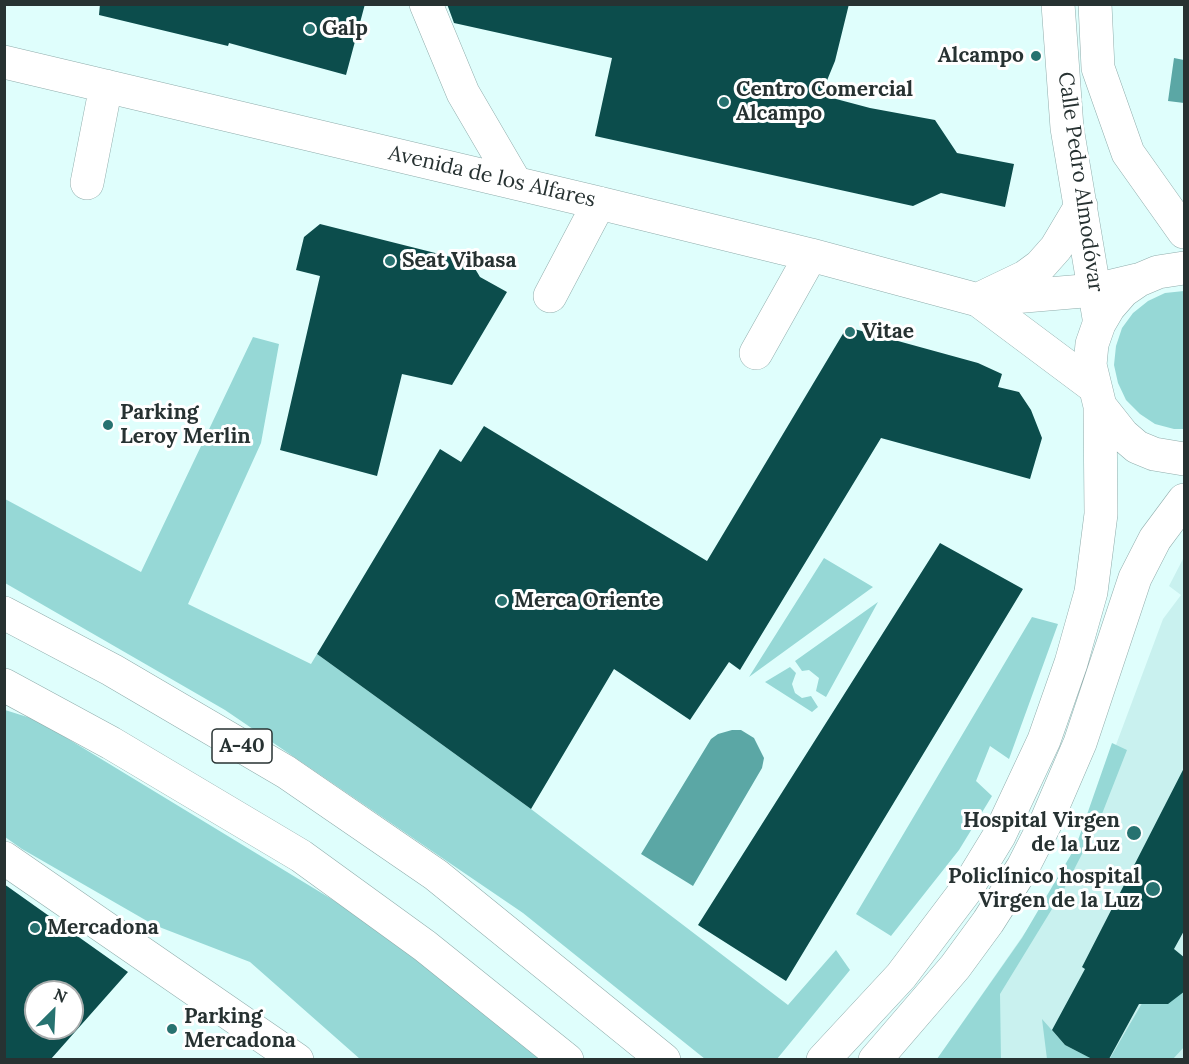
<!DOCTYPE html>
<html>
<head>
<meta charset="utf-8">
<style>
	body { margin:0 }
	#map { position:relative; width:1189px; height:1064px; overflow:hidden; background:#dffefc; font-family:Lora,serif }
	canvas { display:block }
	.frame { position:absolute; inset:0; border:6px solid #273232; pointer-events:none }
	.north { position:absolute; left:24px; top:980px; width:60px; height:60px; box-sizing:border-box; background:#fff; border:2px solid #a9adad; border-radius:50%; rotate:24deg; font-size:16px; font-weight:700; line-height:24px; text-align:center; color:#273232 }
	.north::after { content:''; display:block; margin:auto; width:21px; height:27px; background:#277270; clip-path:polygon(50% 0,100% 100%,50% 72%,0 100%) }
</style>
</head>
<body>
<div id="map">
<canvas width="1189" height="1064"></canvas>
<div class="frame"></div>
<div class="north">N</div>
</div>
<script>
const c = document.querySelector('canvas').getContext('2d');
c.lineJoin = 'round';
function paint(path, color) { c.fillStyle = color; c.fill(path, 'evenodd'); }
const toPath = rows => new Path2D(rows.map(r => 'M' + r).join(''));
function strokePath(path, color, width, dash) { c.strokeStyle = color; c.lineWidth = width; c.lineCap = dash ? 'butt' : 'round'; c.setLineDash(dash || []); c.stroke(path); }
function drawText(font, color, halo, rows, align = 'center') {
  c.font = font + ' Lora,serif'; c.lineWidth = 6; c.setLineDash([]); c.textBaseline = 'middle'; c.strokeStyle = halo; c.fillStyle = color; for (const [text, x, y, turn = 0] of rows) {
    c.save(); c.translate(x, y); c.rotate((+turn || 0) * Math.PI / 180); c.textAlign = isNaN(turn) ? turn : align; if (halo) c.strokeText(text, 0, 0); c.fillText(text, 0, 0); c.restore();
  }
}
paint(toPath([
	[1184,557,1184,1059,937,1059,1070,868,1163,619,1181,595,1169,586]
]), '#c9f1ef');
paint(toPath([
	[1184,291,1184,429,1174,429,1155,424,1140,414,1126,400,1118,383,1114,365,1116,346,1122,328,1133,313,1148,301,1165,293],
	[253,337,279,344,261,443,188,604,311,664,317,654,531,809,788,1005,836,950,850,970,777,1059,705,1059,523,913,225,710,5,583,5,499,141,572],
	[824,558,873,587,749,677],
	[878,602,826,697,816,691,819,678,809,670,802,671,795,661],
	[1032,617,1058,624,1009,759,990,746,976,781,992,796,959,850,891,936,856,914],
	[790,667,796,673,792,684,795,693,802,698,811,696,818,707,812,712,765,682],
	[5,710,37,720,366,920,541,1059,360,1059,250,962,154,925,22,849,5,837],
	[1112,743,1127,750,1100,819,1063,891,1000,994,1001,1059,937,1059,1022,938,1076,846],
	[1184,991,1184,1047,1173,1059,1109,1060,1148,993,1167,1004],
	[1042,1019,1065,1045,1092,1059,1047,1059]
]), '#96d8d6');
paint(toPath([
	[1174,58,1184,60,1184,103,1168,101],
	[732,730,741,730,754,738,764,758,762,768,693,886,641,854,711,739,718,734]
]), '#5ba7a5');
paint(toPath([
	[100,4,365,4,346,75,229,43,228,46,99,15],
	[447,4,849,4,835,61,821,95,870,108,935,120,957,153,1014,164,1005,207,941,193,913,206,595,136,612,58,454,23],
	[320,224,471,262,480,277,507,292,452,385,402,374,377,476,280,450,320,276,296,270,304,237],
	[847,327,978,363,1002,374,998,387,1019,392,1031,410,1042,438,1030,479,881,438,740,670,729,662,690,720,614,669,531,809,317,654,440,449,461,462,484,426,707,561],
	[940,543,1023,589,786,981,698,925],
	[1185,766,1185,929,1174,949,1185,958,1185,991,1168,1004,1139,1004,1109,1059,1092,1059,1065,1045,1052,1030,1085,969,1082,967],
	[4,884,128,972,51,1059,4,1059],
	[36,992,72,992,72,1028,36,1028]
]), '#0c4d4c');
const minor = toPath([
	[426,4,463,93,515,182],
	[1058,4,1067,128,1099,318],
	[1095,4,1098,68,1128,153,1184,232],
	[4,62,599,203,811,255,978,300,1093,386],
	[87,183,106,86],
	[550,296,599,203],
	[979,299,1025,277,1040,266,1056,248,1081,206],
	[756,353,811,255],
	[4,858,297,1060]
]);
const major = toPath([
	[1184,268,1158,272,1139,280,1123,291,1109,307,1099,324,1092,344,1090,365,1100,406,1123,435,1137,447,1154,454,1184,459],
	[978,300,1095,290,1137,280],
	[823,1060,901,976,966,890,999,836,1044,740,1071,663,1091,592,1101,514,1100,406],
	[875,1060,955,967,988,922,1023,867,1046,822,1080,743,1135,578,1155,539,1184,500]
]);
const highway = toPath([
	[4,613,112,670,286,772,436,875,664,1060],
	[4,685,111,743,301,856,425,946,567,1060]
]);
strokePath(minor, '#90adac', 34);
strokePath(major, '#90adac', 34);
strokePath(highway, '#90adac', 34);
strokePath(minor, '#fff', 33);
strokePath(major, '#fff', 33);
strokePath(highway, '#fff', 33);
for (const [x, y, r, color] of [
	[310,29,6,"#277270"],
	[1036,56,6,"#277270"],
	[724,102,6,"#277270"],
	[390,261,6,"#277270"],
	[850,332,6,"#277270"],
	[108,425,6,"#277270"],
	[502,601,6,"#277270"],
	[1134,833,8,"#277270"],
	[1153,889,8,"#277270"],
	[35,928,6,"#277270"],
	[172,1029,6,"#277270"]
]) { const dot = new Path2D(); dot.arc(x, y, r, 0, 2 * Math.PI); c.fillStyle = color; c.fill(dot); strokePath(dot, '#fff', 2); }
for (const [x, y, w] of [
	[242,746,60]
]) { const box = new Path2D(); box.roundRect(x - w / 2, y - 17, w, 34, 4.5); c.fillStyle = '#fff'; c.fill(box); strokePath(box, '#273232', 1.5); }
drawText('bold 20px', '#273232', null, [
	["A-40",242,746]
]);
drawText('bold 21px', '#273232', '#fff', [
	["Galp",322,29],
	["Alcampo",1024,56,"right"],
	["Centro Comercial",736,90],
	["Alcampo",736,114],
	["Seat Vibasa",402,261],
	["Vitae",862,332],
	["Parking",120,413],
	["Leroy Merlin",120,437],
	["Merca Oriente",514,601],
	["Hospital Virgen",1120,821,"right"],
	["de la Luz",1120,845,"right"],
	["Policlínico hospital",1140,877,"right"],
	["Virgen de la Luz",1140,901,"right"],
	["Mercadona",47,928],
	["Parking",184,1017],
	["Mercadona",184,1041]
], 'left');
drawText('21px', '#273232', '#fff', [
	["Avenida de los Alfares",492,177,13],
	["Calle Pedro Almodóvar",1080,182,82]
]);
</script>
</body>
</html>
